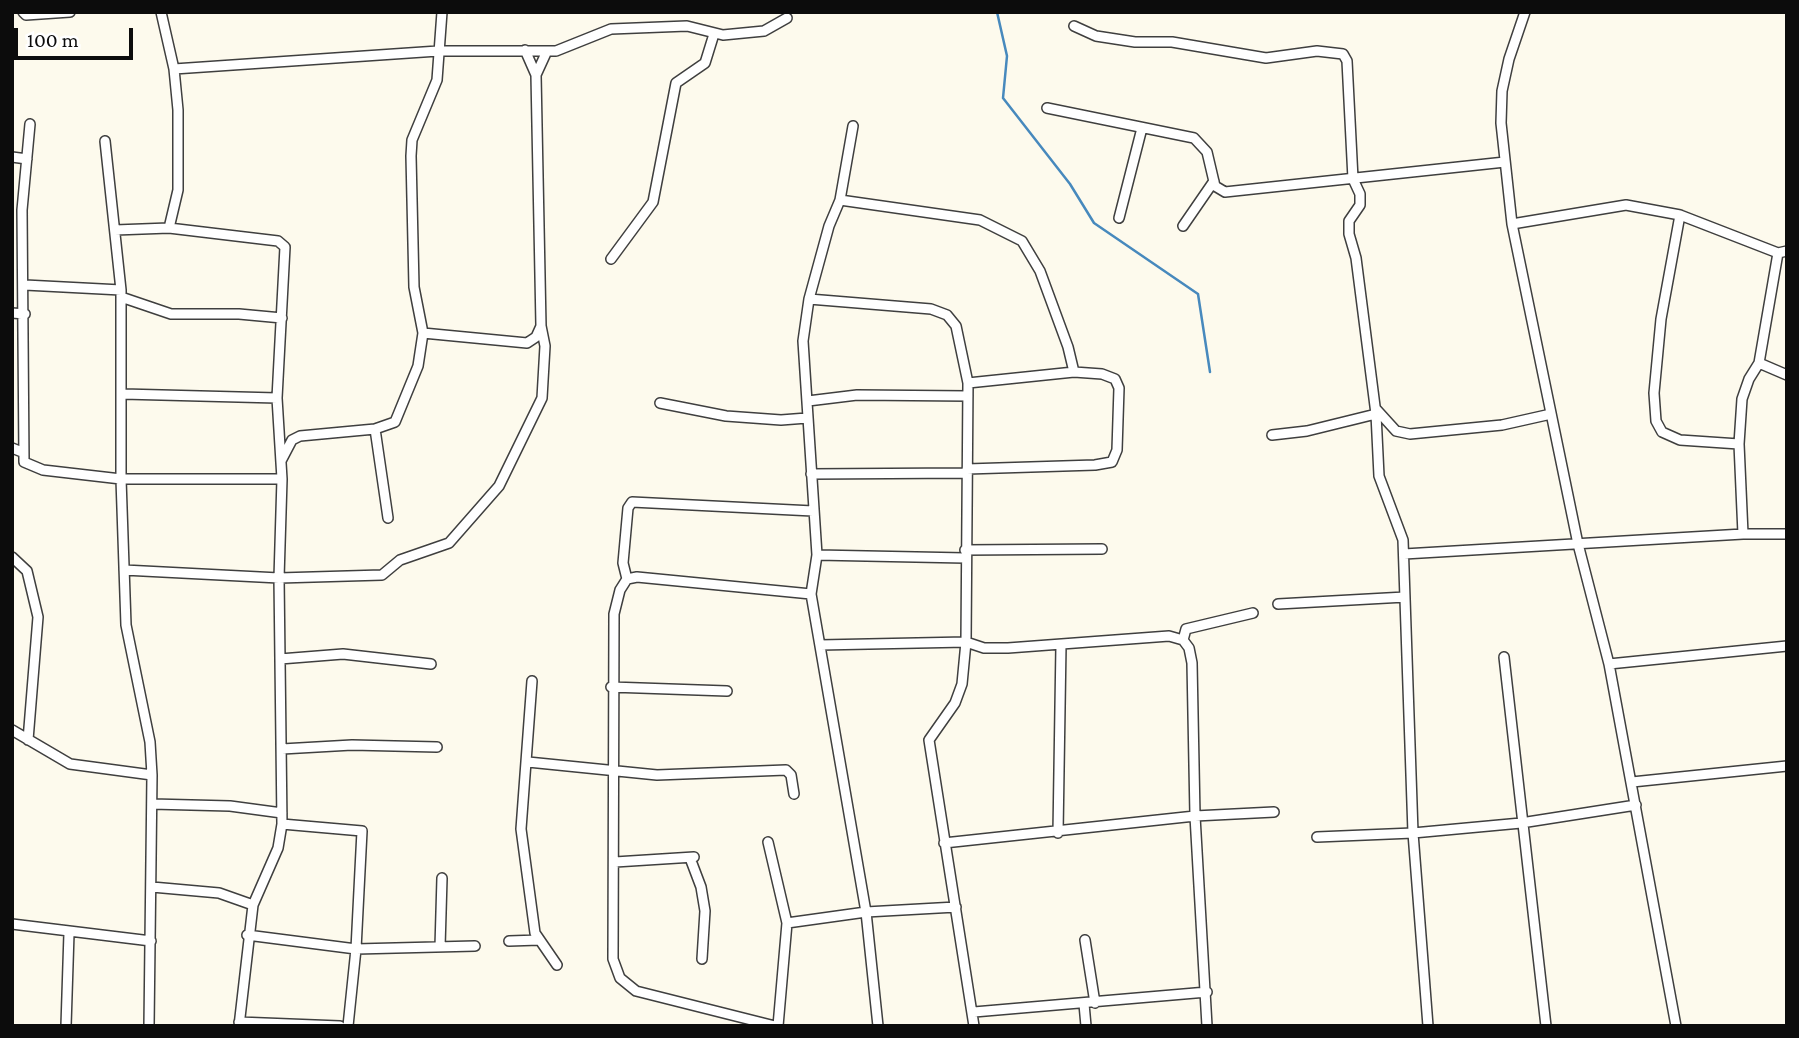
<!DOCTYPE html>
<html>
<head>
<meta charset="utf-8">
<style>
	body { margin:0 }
	#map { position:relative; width:1799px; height:1038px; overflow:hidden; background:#fdfaed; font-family:"Crimson Pro",serif }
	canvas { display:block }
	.frame { position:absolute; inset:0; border:14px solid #0c0c0c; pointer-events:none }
	.scale { position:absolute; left:14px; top:28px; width:119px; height:32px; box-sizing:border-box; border:4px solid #0c0c0c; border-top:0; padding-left:9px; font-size:21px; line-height:24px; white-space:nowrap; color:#0c0c0c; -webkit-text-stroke:5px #fff; paint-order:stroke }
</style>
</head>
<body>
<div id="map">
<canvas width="1799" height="1038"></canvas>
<div class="frame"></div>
<div class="scale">100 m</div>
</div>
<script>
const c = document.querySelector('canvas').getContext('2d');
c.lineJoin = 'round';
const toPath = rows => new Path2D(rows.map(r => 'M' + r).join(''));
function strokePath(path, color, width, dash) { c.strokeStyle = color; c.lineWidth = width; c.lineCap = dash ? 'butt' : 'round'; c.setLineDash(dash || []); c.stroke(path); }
strokePath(toPath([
	[997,12,1007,56,1003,98,1070,184,1094,223,1198,294,1210,372]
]), '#4789bd', 2.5);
const street = toPath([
	[23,12,26,15,70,12],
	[1525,12,1509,59,1502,91,1501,123,1512,224,1578,544,1609,664,1676,1026],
	[1074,26,1096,36,1135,42,1172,42,1266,58,1317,51,1343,54,1347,61,1353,179,1360,194,1360,205,1349,221,1349,234,1356,258,1376,414,1379,476,1403,540,1413,833,1428,1026],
	[174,69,438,51,556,51,611,29,687,26,723,35,764,31,787,18],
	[536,75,547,51],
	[1047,108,1194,138,1207,152,1215,186,1225,192,1505,162],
	[30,124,22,210,24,462,43,470,121,479,282,479],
	[105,141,121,290,121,479,126,625,150,742,152,775,149,1026],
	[12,157,27,159],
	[840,200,853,126],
	[1680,215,1661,319,1654,393,1656,421,1662,432,1680,440,1739,444],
	[1119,218,1142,128],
	[1512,224,1626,205,1680,215,1778,253,1787,251],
	[1183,226,1214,181],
	[169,228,278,241,285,247,277,398,282,479,279,578,282,824,278,848,253,905,239,1026],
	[115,230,169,228,178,190,178,110,174,69,161,12],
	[611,259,653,202,676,83,705,63,714,34],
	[25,285,121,290],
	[121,297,171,314,239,314,282,318],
	[809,299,931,309,947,315,956,326,968,383,966,642,962,684,955,703,929,740,974,1026],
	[12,313,25,314],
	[423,333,527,343,536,337,541,326,536,75,525,50],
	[1759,363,1787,375],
	[123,394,277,398],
	[808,401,857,395,968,396],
	[660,403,726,416,781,420,807,418],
	[1376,409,1396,431,1410,434,1502,425,1551,414],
	[375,429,388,518],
	[1272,435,1307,431,1376,414],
	[12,448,22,452],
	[281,461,292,440,300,436,375,429,395,422,418,366,423,333,414,287,411,156,412,140,437,80,442,12],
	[967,469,1095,465,1112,462,1117,450,1119,388,1115,379,1102,374,1074,372,968,383],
	[811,474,966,473],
	[1743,534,1739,444,1742,399,1749,379,1759,363,1778,253],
	[965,550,1102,549],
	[1404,554,1743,534,1787,534],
	[817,555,965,558],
	[12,557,27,571,38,617,28,740],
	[124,570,279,578,382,575,400,560,449,543,499,486,542,398,545,346,541,326],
	[627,579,623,563,628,508,632,502,813,511],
	[1278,604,1405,597],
	[1183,640,1186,629,1253,613],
	[820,645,966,642,984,648,1008,648,1169,636,1183,640,1189,648,1192,663,1195,816,1207,1026],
	[1504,657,1546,1026],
	[280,659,343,654,431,664],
	[1609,664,1787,646],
	[532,681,521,829,535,933,557,965],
	[611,687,727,691],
	[12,730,70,764,152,775],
	[282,749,352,745,437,747],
	[528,762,657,775,786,770,791,775,794,794],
	[1632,782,1787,766],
	[152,804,230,806,282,813],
	[282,824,362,831,356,949,348,1026],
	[1058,833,1061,645],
	[1317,837,1413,833,1521,823,1636,805],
	[768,842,787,923,778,1026],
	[944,843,1195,816,1274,812],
	[690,858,701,887,705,911,702,959],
	[615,862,694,857],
	[152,887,219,893,253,905],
	[787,923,866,912,956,907],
	[12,924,151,941],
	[247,935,356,949,475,946],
	[1085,940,1095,1003],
	[509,941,539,940],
	[440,947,442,878],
	[1084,1004,1086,1026],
	[974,1012,1207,992],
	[239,1022,340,1026],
	[66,1026,69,933],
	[775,1026,636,991,620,978,613,959,614,614,620,590,627,579,637,577,811,594],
	[878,1026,866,912,811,594,817,555,803,341,809,299,829,226,840,200,980,220,1022,241,1040,271,1068,347,1074,372]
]);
strokePath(street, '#3f3f3f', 12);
strokePath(street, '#fff', 9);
</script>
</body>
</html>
